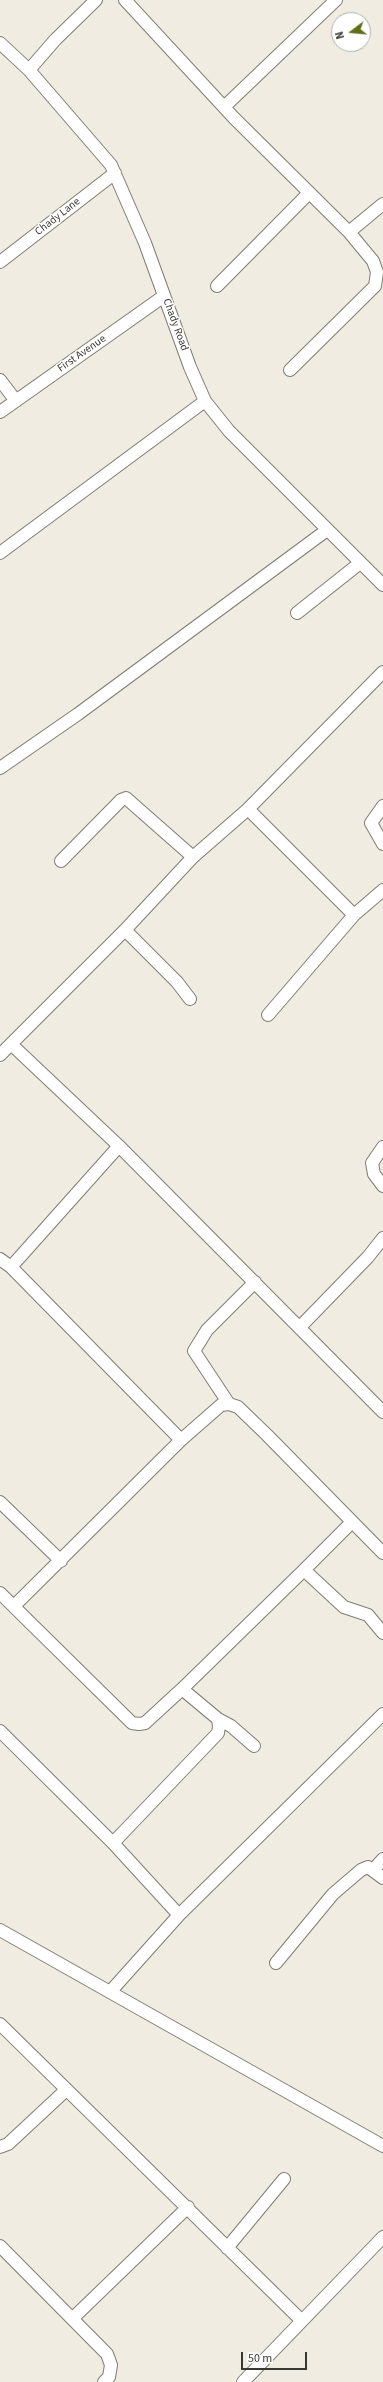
<!DOCTYPE html>
<html>
<head>
<meta charset="utf-8">
<style>
	body { margin:0 }
	#map { position:relative; width:383px; height:2382px; overflow:hidden; background:#f0ece1; font-family:"Source Sans 3",sans-serif }
	canvas { display:block }
	.north { position:absolute; left:331px; top:12px; width:40px; height:40px; box-sizing:border-box; background:#fff; border:1px solid #afafad; border-radius:50%; rotate:254deg; font-size:11px; font-weight:700; line-height:16px; text-align:center; color:#383733 }
	.north::after { content:''; display:block; margin:auto; width:14px; height:18px; background:#606e19; clip-path:polygon(50% 0,100% 100%,50% 72%,0 100%) }
	.scale { position:absolute; left:241px; top:2352px; width:66px; height:18px; box-sizing:border-box; border:2px solid #383733; border-top:0; padding-left:5px; font-size:12px; line-height:14px; white-space:nowrap; color:#383733; -webkit-text-stroke:3px #fff; paint-order:stroke }
</style>
</head>
<body>
<div id="map">
<canvas width="383" height="2382"></canvas>
<div class="north">N</div>
<div class="scale">50 m</div>
</div>
<script>
const c = document.querySelector('canvas').getContext('2d');
c.lineJoin = 'round';
const toPath = rows => new Path2D(rows.map(r => 'M' + r).join(''));
function strokePath(path, color, width, dash) { c.strokeStyle = color; c.lineWidth = width; c.lineCap = dash ? 'butt' : 'round'; c.setLineDash(dash || []); c.stroke(path); }
function drawText(font, color, halo, rows, align = 'center') {
  c.font = font + ' "Source Sans 3",sans-serif'; c.lineWidth = 3; c.setLineDash([]); c.textBaseline = 'middle'; c.strokeStyle = halo; c.fillStyle = color; for (const [text, x, y, turn = 0] of rows) {
    c.save(); c.translate(x, y); c.rotate((+turn || 0) * Math.PI / 180); c.textAlign = isNaN(turn) ? turn : align; if (halo) c.strokeText(text, 0, 0); c.fillText(text, 0, 0); c.restore();
  }
}
const minor = toPath([
	[125,0,234,118,349,232,383,204],
	[0,43,29,70,111,165,145,243,190,367,205,401,229,431,383,585],
	[29,70,55,40,96,0],
	[224,107,336,0],
	[0,262,115,173],
	[217,286,309,193],
	[290,370,375,286,377,272,373,261,349,232],
	[0,380,16,401],
	[0,412,164,296],
	[0,553,205,401],
	[297,613,360,563],
	[0,768,78,714,327,530],
	[383,806,371,823,383,844],
	[248,809,354,915,268,1015],
	[61,861,121,800,126,798,193,857],
	[354,915,383,890],
	[125,930,177,982,190,999],
	[11,1044,119,1146,383,1412],
	[0,1055,125,930,193,857,248,809,383,672],
	[383,1147,372,1163,374,1174,383,1186],
	[0,1259,11,1267,181,1440],
	[11,1267,119,1146],
	[300,1327,368,1257,383,1238],
	[229,1404,194,1351,207,1330,255,1282],
	[0,1502,61,1561],
	[304,1570,352,1522],
	[0,1593,132,1723,139,1724,145,1723,182,1689,304,1570,344,1607,368,1615,383,1633],
	[15,1605,181,1440,221,1405,229,1404,238,1407,267,1435,383,1553],
	[218,1719,231,1726,254,1746],
	[0,1731,113,1843,179,1915],
	[113,1843,218,1733,219,1726,218,1719,182,1689],
	[374,1869,383,1859],
	[0,1930,383,2146],
	[276,1963,333,1894,361,1870,368,1867,383,1878],
	[110,1992,179,1915,383,1714],
	[0,2024,301,2320],
	[0,2147,8,2144,65,2091],
	[0,2246,107,2354,111,2365,109,2377,104,2382],
	[227,2248,284,2179],
	[73,2318,188,2207],
	[243,2382,383,2237]
]);
strokePath(minor, '#807d73', 14);
strokePath(minor, '#fff', 12);
drawText('11px', '#383733', '#fff', [
	["Chady Lane",58,217,-38],
	["Chady Road",175,325,70],
	["First Avenue",82,354,-35]
]);
</script>
</body>
</html>
